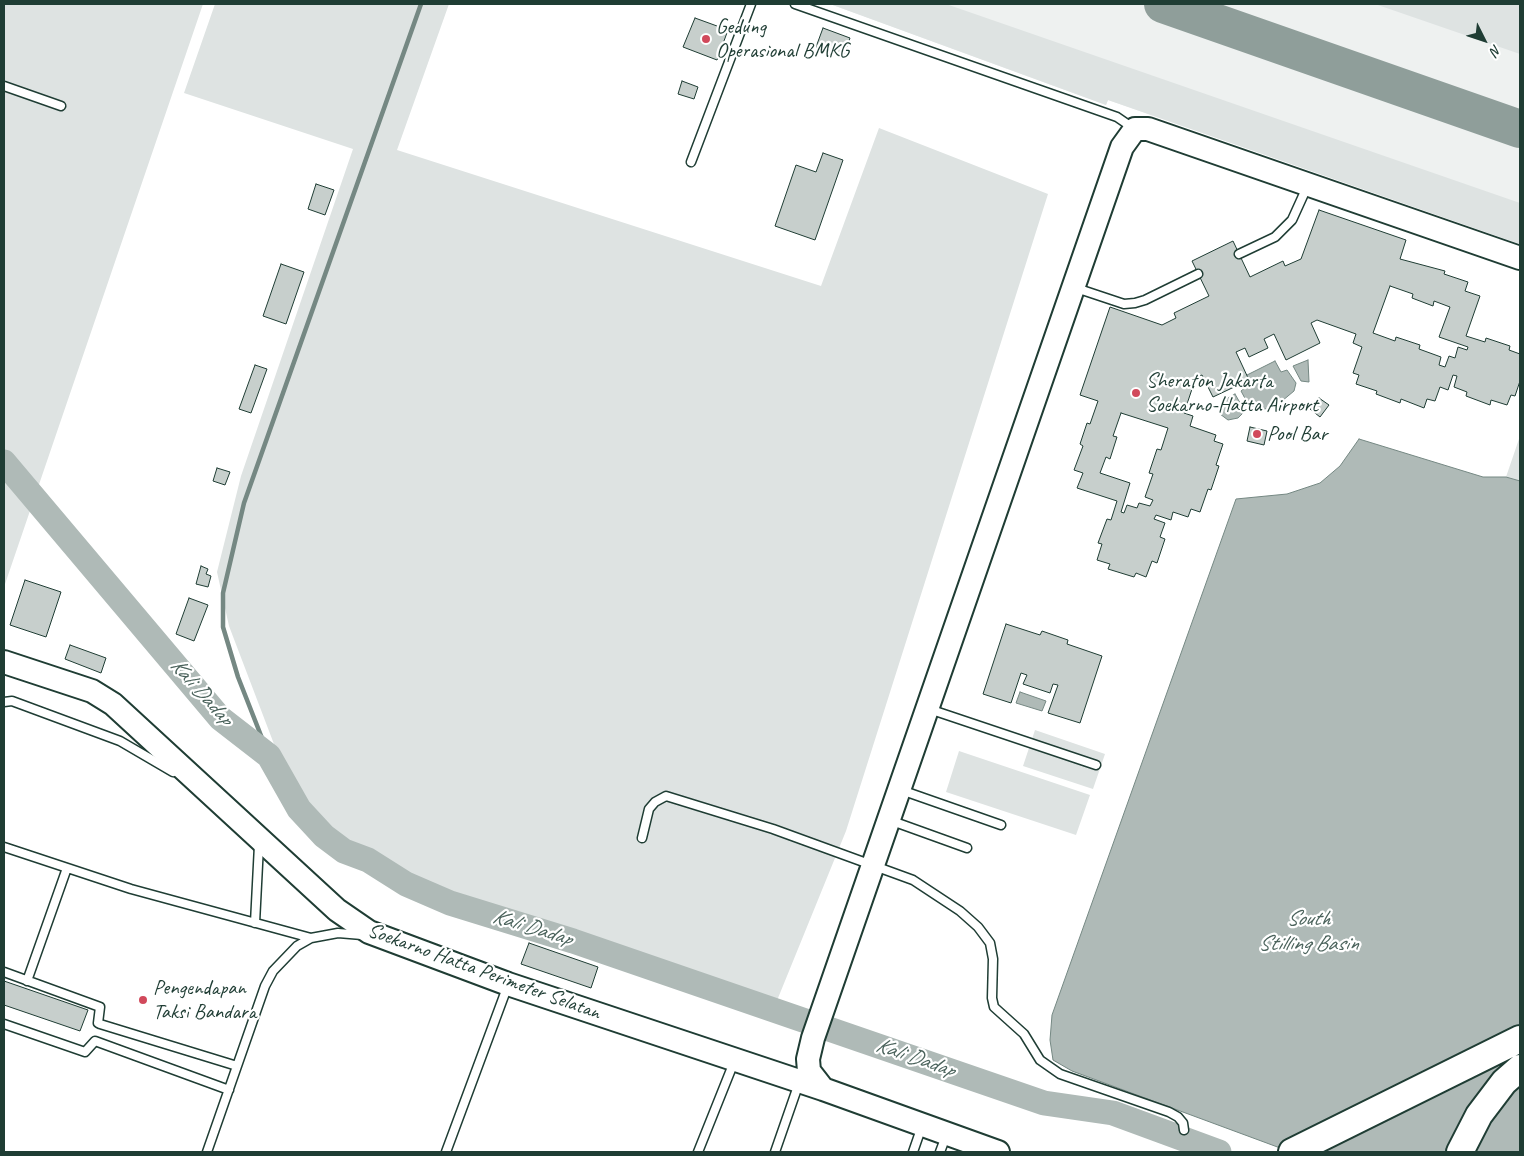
<!DOCTYPE html>
<html>
<head>
<meta charset="utf-8">
<style>
	body { margin:0 }
	#map { position:relative; width:1524px; height:1156px; overflow:hidden; background:#fff; font-family:Caveat,sans-serif }
	canvas { display:block }
	.frame { position:absolute; inset:0; border:5px solid #1f3d34; pointer-events:none }
	.north { position:absolute; left:1459px; top:15px; width:50px; height:50px; -webkit-text-stroke:4px #fff; paint-order:stroke; rotate:131deg; font-size:14px; font-weight:700; line-height:20px; text-align:center; color:#1f3d34 }
	.north::after { content:''; display:block; margin:auto; width:18px; height:22px; background:#1f3d34; clip-path:polygon(50% 0,100% 100%,50% 72%,0 100%) }
</style>
</head>
<body>
<div id="map">
<canvas width="1524" height="1156"></canvas>
<div class="frame"></div>
<div class="north">N</div>
</div>
<script>
const c = document.querySelector('canvas').getContext('2d');
c.lineJoin = 'round';
function paint(path, color) { c.fillStyle = color; c.fill(path, 'evenodd'); }
const toPath = rows => new Path2D(rows.map(r => 'M' + r).join(''));
function strokePath(path, color, width, dash) { c.strokeStyle = color; c.lineWidth = width; c.lineCap = dash ? 'butt' : 'round'; c.setLineDash(dash || []); c.stroke(path); }
function drawText(font, color, halo, rows, align = 'center') {
  c.font = font + ' Caveat,sans-serif'; c.lineWidth = 4.5; c.setLineDash([]); c.textBaseline = 'middle'; c.strokeStyle = halo; c.fillStyle = color; for (const [text, x, y, turn = 0] of rows) {
    c.save(); c.translate(x, y); c.rotate((+turn || 0) * Math.PI / 180); c.textAlign = isNaN(turn) ? turn : align; if (halo) c.strokeText(text, 0, 0); c.fillText(text, 0, 0); c.restore();
  }
}
paint(toPath([
	[830,4,1470,4,1520,20,1520,244,1108,100,1106,105]
]), '#eef1f0');
paint(toPath([
	[4,4,203,4,4,587],
	[215,4,449,4,397,150,821,286,879,128,1048,194,846,831,776,1003,411,879,327,827,307,800,277,752,229,626,217,572,241,476,353,149,184,93],
	[830,4,946,4,1520,203,1520,244,1108,100,1106,105],
	[1375,4,1520,4,1520,54],
	[1520,436,1520,481,1506,477],
	[1035,730,1105,754,1093,789,1023,766],
	[959,751,1090,795,1076,835,946,792]
]), '#dee3e2');
const water = toPath([
	[1308,360,1309,382,1301,381,1293,366,1308,360],
	[1275,361,1281,372,1287,370,1296,383,1294,391,1276,406,1265,409,1252,407,1248,404,1241,391,1247,386,1243,377,1275,361],
	[1235,394,1243,408,1242,414,1238,418,1228,420,1220,414,1221,402,1235,394],
	[1359,439,1483,477,1506,477,1520,481,1520,1152,1291,1152,1072,1071,1053,1060,1050,1040,1052,1015,1236,499,1287,494,1320,483,1340,466,1359,439],
	[1020,692,1046,701,1042,711,1016,703,1020,692]
]);
paint(water, '#afbab7');
strokePath(water, '#758883', 1);
strokePath(toPath([
	[269,756,238,677,223,627,223,593,244,503,421,4]
]), '#758883', 4.5);
strokePath(toPath([
	[4,462,220,718,269,756,299,809,324,836,344,851,368,860,406,884,450,903,573,941,1044,1103,1113,1113,1219,1152]
]), '#afbab7', 25);
strokePath(toPath([
	[1163,4,1520,129]
]), '#8f9e9a', 38);
const building = toPath([
	[695,18,728,30,717,60,683,47,695,18],
	[823,28,850,38,843,57,816,47,823,28],
	[682,81,698,87,694,99,678,94,682,81],
	[823,153,843,160,815,240,775,226,796,165,816,172,823,153],
	[316,184,334,190,325,215,308,209,316,184],
	[1319,210,1406,240,1400,259,1445,271,1444,274,1468,282,1465,291,1480,296,1466,336,1485,342,1486,338,1510,346,1509,350,1520,354,1520,381,1515,396,1511,395,1507,405,1491,400,1490,405,1466,396,1467,392,1454,387,1457,376,1453,375,1448,390,1440,387,1435,401,1427,399,1424,408,1401,399,1400,403,1376,394,1377,391,1356,384,1359,375,1353,373,1362,347,1353,343,1356,334,1317,320,1311,323,1320,343,1286,360,1274,334,1264,339,1268,348,1249,357,1245,348,1236,352,1249,380,1213,397,1202,375,1196,377,1184,413,1193,416,1190,426,1216,435,1214,441,1223,444,1216,465,1219,466,1211,490,1208,489,1200,512,1191,509,1188,517,1173,512,1171,520,1156,515,1154,519,1165,523,1160,537,1165,539,1157,563,1152,561,1146,577,1136,573,1134,577,1108,569,1110,564,1097,560,1102,544,1098,543,1107,519,1111,520,1117,501,1077,488,1083,473,1074,470,1083,446,1080,444,1087,423,1090,424,1098,401,1080,395,1110,307,1162,325,1176,318,1174,313,1209,296,1192,261,1233,241,1250,277,1283,261,1285,266,1301,259,1319,210],
	[1390,286,1413,294,1412,298,1433,306,1434,301,1450,307,1439,337,1468,347,1467,350,1458,347,1455,358,1449,356,1445,367,1439,365,1441,357,1419,349,1420,345,1396,337,1395,341,1373,333,1390,286],
	[1121,413,1168,428,1161,450,1157,449,1149,473,1153,474,1145,497,1153,500,1150,506,1139,503,1137,508,1127,505,1124,513,1121,512,1130,483,1100,473,1106,457,1110,459,1117,437,1113,436,1121,413],
	[281,264,304,272,286,324,263,316,281,264],
	[255,365,267,369,251,413,239,409,255,365],
	[1319,398,1329,405,1320,417,1310,409,1319,398],
	[1250,427,1267,431,1264,445,1247,441,1250,427],
	[217,468,230,472,225,485,213,481,217,468],
	[201,566,208,569,206,574,211,576,208,587,196,584,201,566],
	[25,580,61,592,46,637,10,625,25,580],
	[189,598,208,605,194,641,176,634,189,598],
	[1006,624,1040,635,1042,631,1068,640,1067,644,1102,656,1080,723,1048,713,1058,685,1053,684,1050,693,1023,684,1027,675,1021,673,1011,703,983,694,1006,624],
	[70,645,106,658,101,673,65,659,70,645],
	[529,943,598,967,591,988,521,964,529,943],
	[4,981,88,1010,80,1031,4,1005,4,981]
]);
paint(building, '#c7cfcc');
strokePath(building, '#1f3d34', 1);
const lane = toPath([
	[795,4,1117,117,1133,128],
	[4,86,61,106],
	[691,162,751,4],
	[1239,254,1275,237,1292,220,1307,187],
	[1076,288,1124,304,1135,303,1145,300,1198,274],
	[4,702,12,701,120,741,173,772],
	[929,709,1096,765],
	[901,790,1001,825],
	[892,821,967,848],
	[642,838,649,809,655,802,666,796,773,829,913,880,960,911,978,927,990,943,993,959,992,998,994,1007,1024,1034,1040,1060,1060,1074,1169,1112,1178,1117,1183,1123,1184,1130],
	[4,847,131,889,311,938],
	[255,923,259,845],
	[4,972,100,1007,98,1023,100,1024,237,1066],
	[27,981,67,868],
	[4,1024,85,1052,95,1041,229,1090],
	[207,1152,265,986,273,971,297,946,311,938,338,933,362,935],
	[446,1152,508,985],
	[698,1152,734,1062],
	[775,1152,799,1083],
	[913,1152,922,1126],
	[940,1152,946,1136]
]);
const secondary = toPath([
	[4,662,92,691,113,704,337,910,369,932,508,984,823,1089,998,1152],
	[823,1089,809,1071,808,1059,813,1038,1122,147,1135,129,1148,129,1520,258]
]);
const primary = toPath([
	[1292,1152,1520,1039],
	[1460,1152,1479,1115,1504,1082,1520,1068]
]);
strokePath(lane, '#1f3d34', 11);
strokePath(secondary, '#1f3d34', 26);
strokePath(primary, '#1f3d34', 30);
strokePath(lane, '#fff', 8);
strokePath(secondary, '#fff', 22);
strokePath(primary, '#fff', 26);
for (const [x, y, r, color] of [
	[706,39,5,"#d1495b"],
	[1136,393,5,"#d1495b"],
	[1257,434,5,"#d1495b"],
	[143,1000,5,"#d1495b"]
]) { const dot = new Path2D(); dot.arc(x, y, r, 0, 2 * Math.PI); c.fillStyle = color; c.fill(dot); strokePath(dot, '#fff', 2); }
drawText('21px', '#1f3d34', '#fff', [
	["Gedung",716,27],
	["Operasional BMKG",716,51],
	["Sheraton Jakarta",1146,381],
	["Soekarno-Hatta Airport",1146,405],
	["Pool Bar",1267,434],
	["Pengendapan",153,988],
	["Taksi Bandara",153,1012]
], 'left');
drawText('21px', '#1f3d34', '#fff', [
	["Soekarno Hatta Perimeter Selatan",484,972,20]
]);
drawText('italic 22px', '#4a625b', '#fff', [
	["Kali Dadap",201,692,48],
	["South",1308,919],
	["Stilling Basin",1308,944],
	["Kali Dadap",532,928,17],
	["Kali Dadap",915,1058,19]
]);
</script>
</body>
</html>
